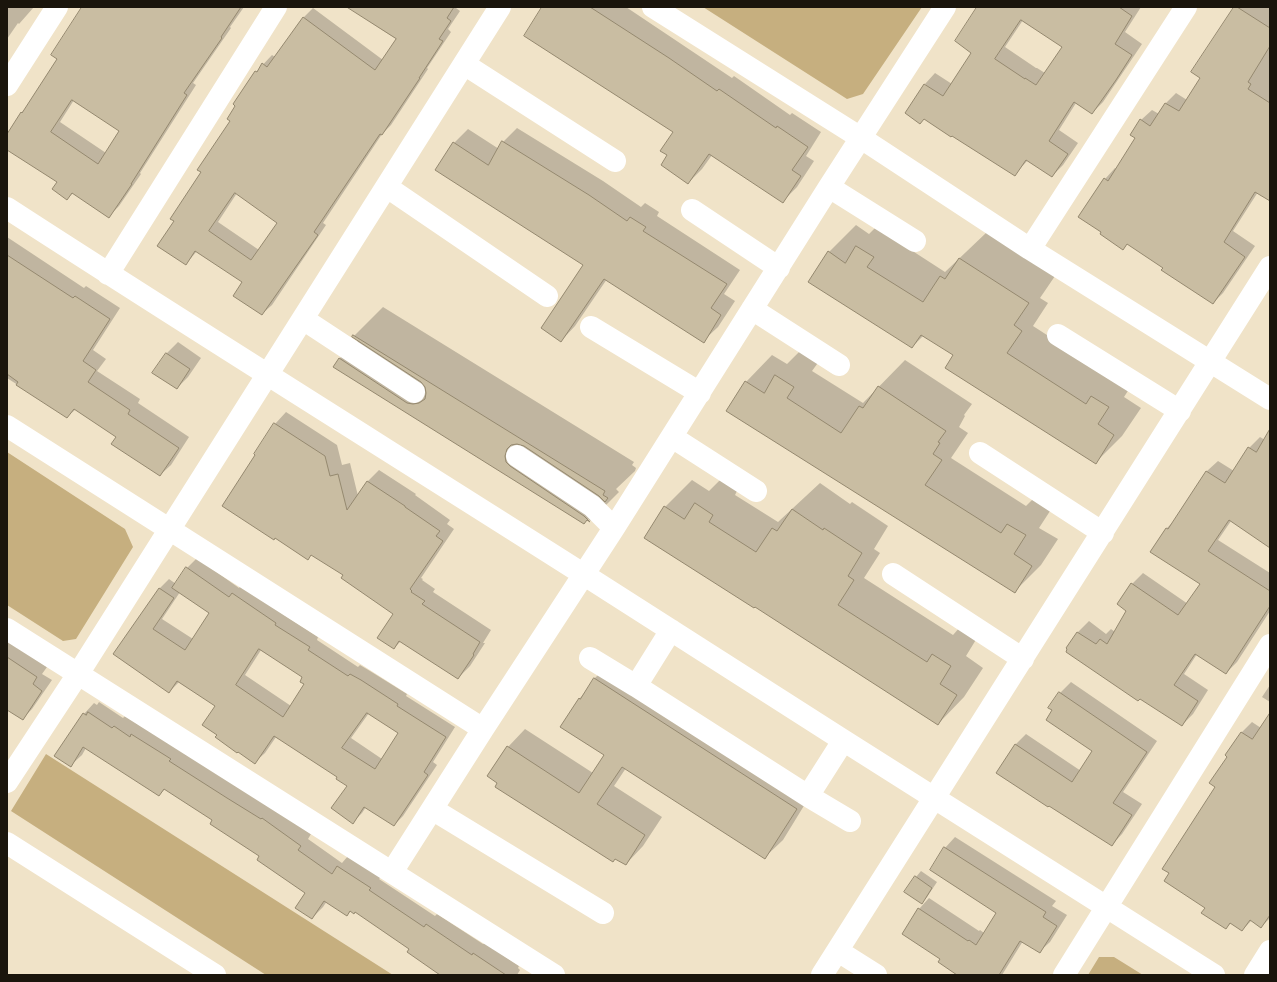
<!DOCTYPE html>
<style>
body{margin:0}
#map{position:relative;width:1277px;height:982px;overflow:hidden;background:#f0e3c8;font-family:"Noto Sans",sans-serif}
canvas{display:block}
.frame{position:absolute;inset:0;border:8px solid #1a150c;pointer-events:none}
</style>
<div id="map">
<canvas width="1277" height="982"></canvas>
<div class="frame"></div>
</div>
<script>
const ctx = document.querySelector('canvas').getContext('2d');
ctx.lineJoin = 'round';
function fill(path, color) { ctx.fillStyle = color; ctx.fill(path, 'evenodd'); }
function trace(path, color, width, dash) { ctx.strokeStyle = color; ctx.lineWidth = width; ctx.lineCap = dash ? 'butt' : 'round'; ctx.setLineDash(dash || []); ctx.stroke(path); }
fill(new Path2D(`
 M703,7h219l-59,87 -16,5z
 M7,452l118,77 8,18 -57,92 -13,2 -56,-36z
 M46,754l347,221h-127l-255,-164z
 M1099,957h15l29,18h-55z`), '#c6af7f');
fill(new Path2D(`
 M7,7h27l-15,17 -1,-1 -11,16z
 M91,7h153l-14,20 1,1 -38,55 3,2 -56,88 1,1 -22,32 -10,10 -35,-24 -7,7 -9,-18 -51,-32v-13l14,-23 6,-6zM74,100l47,31 -15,22 -46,-31z
 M349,7h107v1l4,3 -12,18 3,3 -24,36 1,1 -37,56 -9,9 -59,89 3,2 -54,80 -10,9 -19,-32 -46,-31 -11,13 -11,-43 57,-100 24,-49 16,-17 3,2 28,-39 10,-10 70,52 15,-21zM237,193l41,30 -19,27 -41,-28z
 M544,7h82l106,71 2,-2 56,39 2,-2 29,19 -15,24 8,5 -17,26 -14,14 -71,-46 -10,14 -14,14 -19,-28 5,-23z
 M978,7h163l-16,25 17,12 -39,58 -11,11 -16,-10 -17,27 19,13 -15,22 -11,11 -24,-16 -13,14 -90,-90 10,-11 17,11 21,-31zM1023,20l40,27 -18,26 -8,-5h-1l-31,-21z
 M1235,7h35v184l-12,1 -25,39 22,15 -32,47 -10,10 -49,-36 -59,-88 10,-11 2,1 20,-31 4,-18 11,-10 7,4 7,-11 10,-10 11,7 14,-22z
 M517,128l86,53 38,26 4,-4 14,9 -2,4 83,54 -16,24 11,7 -17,26 -15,14 -96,-62 -32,47 -14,15 24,-76 -131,-122 14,-14 31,20 4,-7z
 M884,219l10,20 51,33 42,-40 68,44 -15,22 8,5 -15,23 79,51 23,3 -11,17 17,11 -19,28 -27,27 -141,-108 -30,-20 -12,12 -83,-95 27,-27 13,9z
 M7,237l77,51 2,-2 34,22 -27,42 13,9 -9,12 43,28 -2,4 51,34 -18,28 -11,10 -42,-39 -42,-27 -9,8 -60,-39z
 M383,307l251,155 -2,3 4,3 -1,3 -19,18 3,3 -29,29 -2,-2 -4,4 -249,-156 5,-9 19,-18 -5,-4z
 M178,342l23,16 -13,19 -11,11 -23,-15 13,-20z
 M802,349l18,11 -8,11 51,32 42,-43 67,44 -8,11 1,1 -6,11 9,6 -17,25 75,48 8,-8 18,10 -13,20 19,11 -17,26 -26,26 -269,-209 26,-27 15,9z
 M286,412l51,33 5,20 8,-2 8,33 10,-15 11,-11 37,24 -1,1 35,25 -3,4 7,5 -33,49 2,1 -1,1 13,9 -2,3 58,38 -8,13h2l-15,23 -12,12 -57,-37 -7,7v-34l-50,-39 -32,-21 -4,4 -33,-134z
 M1270,433v114l-39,-26 -13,19 52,33v38l-33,51 -11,11 -29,-19 -13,20 24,16 -15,24 -11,11 -115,-77 11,-16 11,-11 17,13 5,-5 4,3 13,-22 4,-26 11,-11 45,31 13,-21 -34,-55 8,-8 32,-49 11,-10 16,10 15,-23 11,-11 5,3z
 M723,477l16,10 -4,8 43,27 42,-39 30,21 2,-2 36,24 -14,23 6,4 -16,25 89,57 7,-8 17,11 -11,18 17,12 -19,29 -26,27 -273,-217 27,-27 17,11z
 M197,558l42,30 3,-4 42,31 34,22 -1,3 41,27 2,-2 10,6 37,23 -1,2 49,31 -22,35 4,3 -34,51 -9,9 -28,-18 -4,6 -9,9 -5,-36 -9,-10 -63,-39 -11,16 -10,9 -37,-27 -2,-29 -37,-24 -10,10 -55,-38 45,-65 10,-10 7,5 11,-16zM180,592l30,21 -17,26 -31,-20zM261,650l43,27 1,7 -14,22 -46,-31zM369,713l30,20 -17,26 -31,-21z
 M7,640l40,27 -5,7 10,6 -20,29 -10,10 -15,-10z
 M612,661l201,130 -30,49 -18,17 -139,-89 -12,18 48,31 -19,29 -17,18 -118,-117 17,-18 68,44 13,-18 -44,-29 18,-28 6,-6 8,-13z
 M1071,682l86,59 -34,51 19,12 -20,30 -10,11 -97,-100 11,-11 55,37 13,-20 -40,-41 6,-17z
 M1270,685v17l-8,-5z
 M99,702l24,16 2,-2 148,92 38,26 -3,5 34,24 6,-7 33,21 -2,2 56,37 2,-2 46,30 2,-1 34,23 -1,2 2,2 -3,5h-70l-92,-64h-4l-4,4 -20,-14 -4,6 -11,11 -5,-26 -46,-37 -47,-35 -49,-31 -6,6 -73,-47 -4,7 -11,10 13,-51 10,-11 3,2z
 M1270,714v204l-9,9 -9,-7 -10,10 -11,-7 -5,5 -20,-21 10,-120 13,-31 -3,-1 16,-23 10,-10 9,6z
 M955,837l101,64 -4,5 15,9 -17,27 -11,10 -16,-11 -21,34h-43l-18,-16 -22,-50 10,-11 50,33 1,-1 4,3 14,-20 -53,-65z
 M921,871l16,11 -10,15 -5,5 -6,-25z`), '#0003');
const building = new Path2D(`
 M82,7h159l-20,30 1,1 -38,55 3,2 -56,89h1l-23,34 -37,-25 -5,7 -15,-11 5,-7 -50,-32v-16l14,-22 1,1 35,-54 -6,-4zM72,100l47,31 -21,33 -47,-32z
 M347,7h107l-7,11 4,3 -12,18 4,2 -24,37h1l-38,57 -2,-1 -66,98 4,3 -56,80 -29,-19 9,-14 -47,-31 -9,14 -29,-19 17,-25 -4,-2 31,-47 -4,-2 33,-49 -3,-2 8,-13 -2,-2 22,-33 2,1 5,-9 5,4 36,-50 72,53 21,-31zM235,193l42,30 -26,37 -42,-29z
 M542,7h48l79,51 48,33 2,-2 57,39 1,-2 31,21 -16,23 9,6 -18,27 -74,-49 -21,30 -27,-19 6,-10 -7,-4 13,-19 -149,-96z
 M977,7h142l13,9 -17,28 17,11 -16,25 -24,34 -18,-12 -25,39 19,13 -16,23 -26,-17 -11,16 -63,-40 -1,1 -27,-18 -4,5 -15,-11 19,-29 19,12 28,-43 -16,-12zM1021,20l41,27 -26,38 -11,-7v1l-30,-20z
 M1234,7h3l33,21v18l-22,36 3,2 -3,5 22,14v98l-15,-9 -31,50 21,15 -32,47 -52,-34 2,-2 -36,-24 -4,6 -23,-16 1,-2 -23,-15 26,-39 4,3 27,-43 -5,-3 10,-16 10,7 15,-23 14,8 21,-33 -9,-6z
 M502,141l87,54 38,26 3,-4 16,10 -3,4 84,53 -16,24 10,7 -17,28 -100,-64 -43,63 -20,-14 42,-63 -148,-95 18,-28 35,23z
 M856,246l18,11 -7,10 56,35 17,-26 5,3 14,-21 70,45 -15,22 8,6 -15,22 79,51 5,-8 18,11 -11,17 16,11 -18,29 -151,-96 8,-13 -32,-20 -9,13 -104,-66 20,-31 17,12z
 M7,255l66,43 2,-2 35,23 -27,42 13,9 -8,12 42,28 -2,4 51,34 -19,28 -49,-32 5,-7 -42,-28 -7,9 -51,-33 2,-3 -11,-8z
 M353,335l252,156 -2,4 5,3 -3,4 -6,-6 -75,-50 -7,-2 -6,1 -4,4 -2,7 1,6 4,4 74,50 6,6 -3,-2 -3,4 -251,-157 6,-9 68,45 6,1 6,-1 6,-4 1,-6 -1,-6 -4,-5 -69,-45z
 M166,353l24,16 -13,20 -25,-16z
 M775,375l19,12 -7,11 54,35 18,-27 4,2 15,-22 68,45 -8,11 2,1 -7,11 9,6 -17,25 76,48 6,-9 19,11 -12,19 18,12 -17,27 -289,-182 19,-30 19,12z
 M274,423l51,33 5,20 8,-2 9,36 20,-29 38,25v1l35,24 -4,5 7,5 -33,48 2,2 -1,1 14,9 -3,3 58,38 -7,12 1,1 -16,24 -59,-38 -5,8 -17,-11 16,-24 -52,-36 2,-3 -32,-20 -3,5 -33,-22 -1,2 -52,-34 33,-51 -1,-1z
 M1270,429v119l-41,-28 -21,31 62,40v15l-44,68 -31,-20 -21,31 24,16 -16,25 -42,-27 -2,2 -72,-49 1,-3 -1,-1 11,-16 19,12 4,-5 7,5 19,-33 -9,-7 14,-21 47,32 22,-31 -50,-32 16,-24 2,1 38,-58 19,12 23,-36 8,5z
 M695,503l18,12 -4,7 47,30 16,-24 5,3 15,-22 31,21 1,-2 38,25 -14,23 6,4 -16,25 89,57 5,-8 19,12 -11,18 17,11 -19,30 -183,-118 -1,1 -110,-70 20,-32 20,13z
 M186,567l43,30 3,-4 44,30 -1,2 35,22 -2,3 40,26 2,-2 11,6 37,24 -1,2 49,31 -22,35 4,3 -34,51 -30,-19 -11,17 -22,-16 16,-22 -11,-7 1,-2 -63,-41 -19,28 -17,-12 -1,1 -22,-16 2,-2 -15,-10 13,-19 -38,-25 -8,12 -56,-39 46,-66 15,10 -21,31 32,21 24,-37 -37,-25zM259,649l43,28 -2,5 4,2 -21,33 -47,-32zM367,713l31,20 -23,36 -33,-21z
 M7,657l30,20 -4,7 9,7 -19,29 -16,-10z
 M594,678l203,131 -32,50 -143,-92 -25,37 48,31 -19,30 -11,-6 -2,3 -118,-75 2,-4 -10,-7 20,-30 72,47 25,-38 -44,-28 19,-29 1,1z
 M1059,692l88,60 -34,51 19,12 -20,31 -63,-40 -1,1 -52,-34 19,-29 57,38 20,-31 -46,-31 6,-10 -4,-2z
 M88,712l24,16 2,-2 16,11 1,-3 40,25 -2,2 58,37 34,21 1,-1 39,28 -3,4 34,24 5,-8 34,22 -2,2 55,37 2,-3 46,31 1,-2 33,22h-66l-33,-23 2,-3 -54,-37 -1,2 -4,-3 -3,5 -23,-15 -12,18 -17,-11 10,-15 -48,-33 2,-4 -49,-32 2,-4 -48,-31 -5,7 -76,-49 -12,20 -17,-11 29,-43 3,2z
 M1270,713v202l-9,13 -11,-8 -8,11 -12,-8 -4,6 -25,-16 4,-5 -41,-27 5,-8 -7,-4 53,-82 -6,-4 18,-26 -2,-2 16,-23 11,7z
 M944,847l102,65 -3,5 14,9 -17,27 -20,-12 -21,34h-42l-19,-13 2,-3 -38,-25 16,-26 50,33 1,-1 7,5 20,-32 -66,-43z
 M915,876l17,12 -10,16 -18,-12z`);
fill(building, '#c9bda2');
trace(building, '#94886f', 1);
trace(new Path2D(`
 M653,7l208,131 169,111 240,150
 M464,64l151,97
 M7,85l50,-78
 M387,187l160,109
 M829,187l86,54
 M7,208c191,124 384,244 576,366 210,134 420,269 631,401
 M692,210l87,58
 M1030,249l156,-242
 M108,274l168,-267
 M752,309l87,56
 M303,319l111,73
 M591,327l109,66
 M1058,335l122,76
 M7,426l476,303
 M672,437l84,54
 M980,453l123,80
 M517,456l75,50 22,22
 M893,574l130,85
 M7,629l547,346
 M671,630l-35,56 172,110 35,-55
 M590,658l46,28
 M7,782l71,-108 422,-667
 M808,796l42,25
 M432,809l171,104
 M7,843l208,132
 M392,872l91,-143 131,-201 215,-341 116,-180
 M838,951l38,24
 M822,975l448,-708
 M1064,975l206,-330
 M1255,975l15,-24`), '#fff', 22);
</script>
